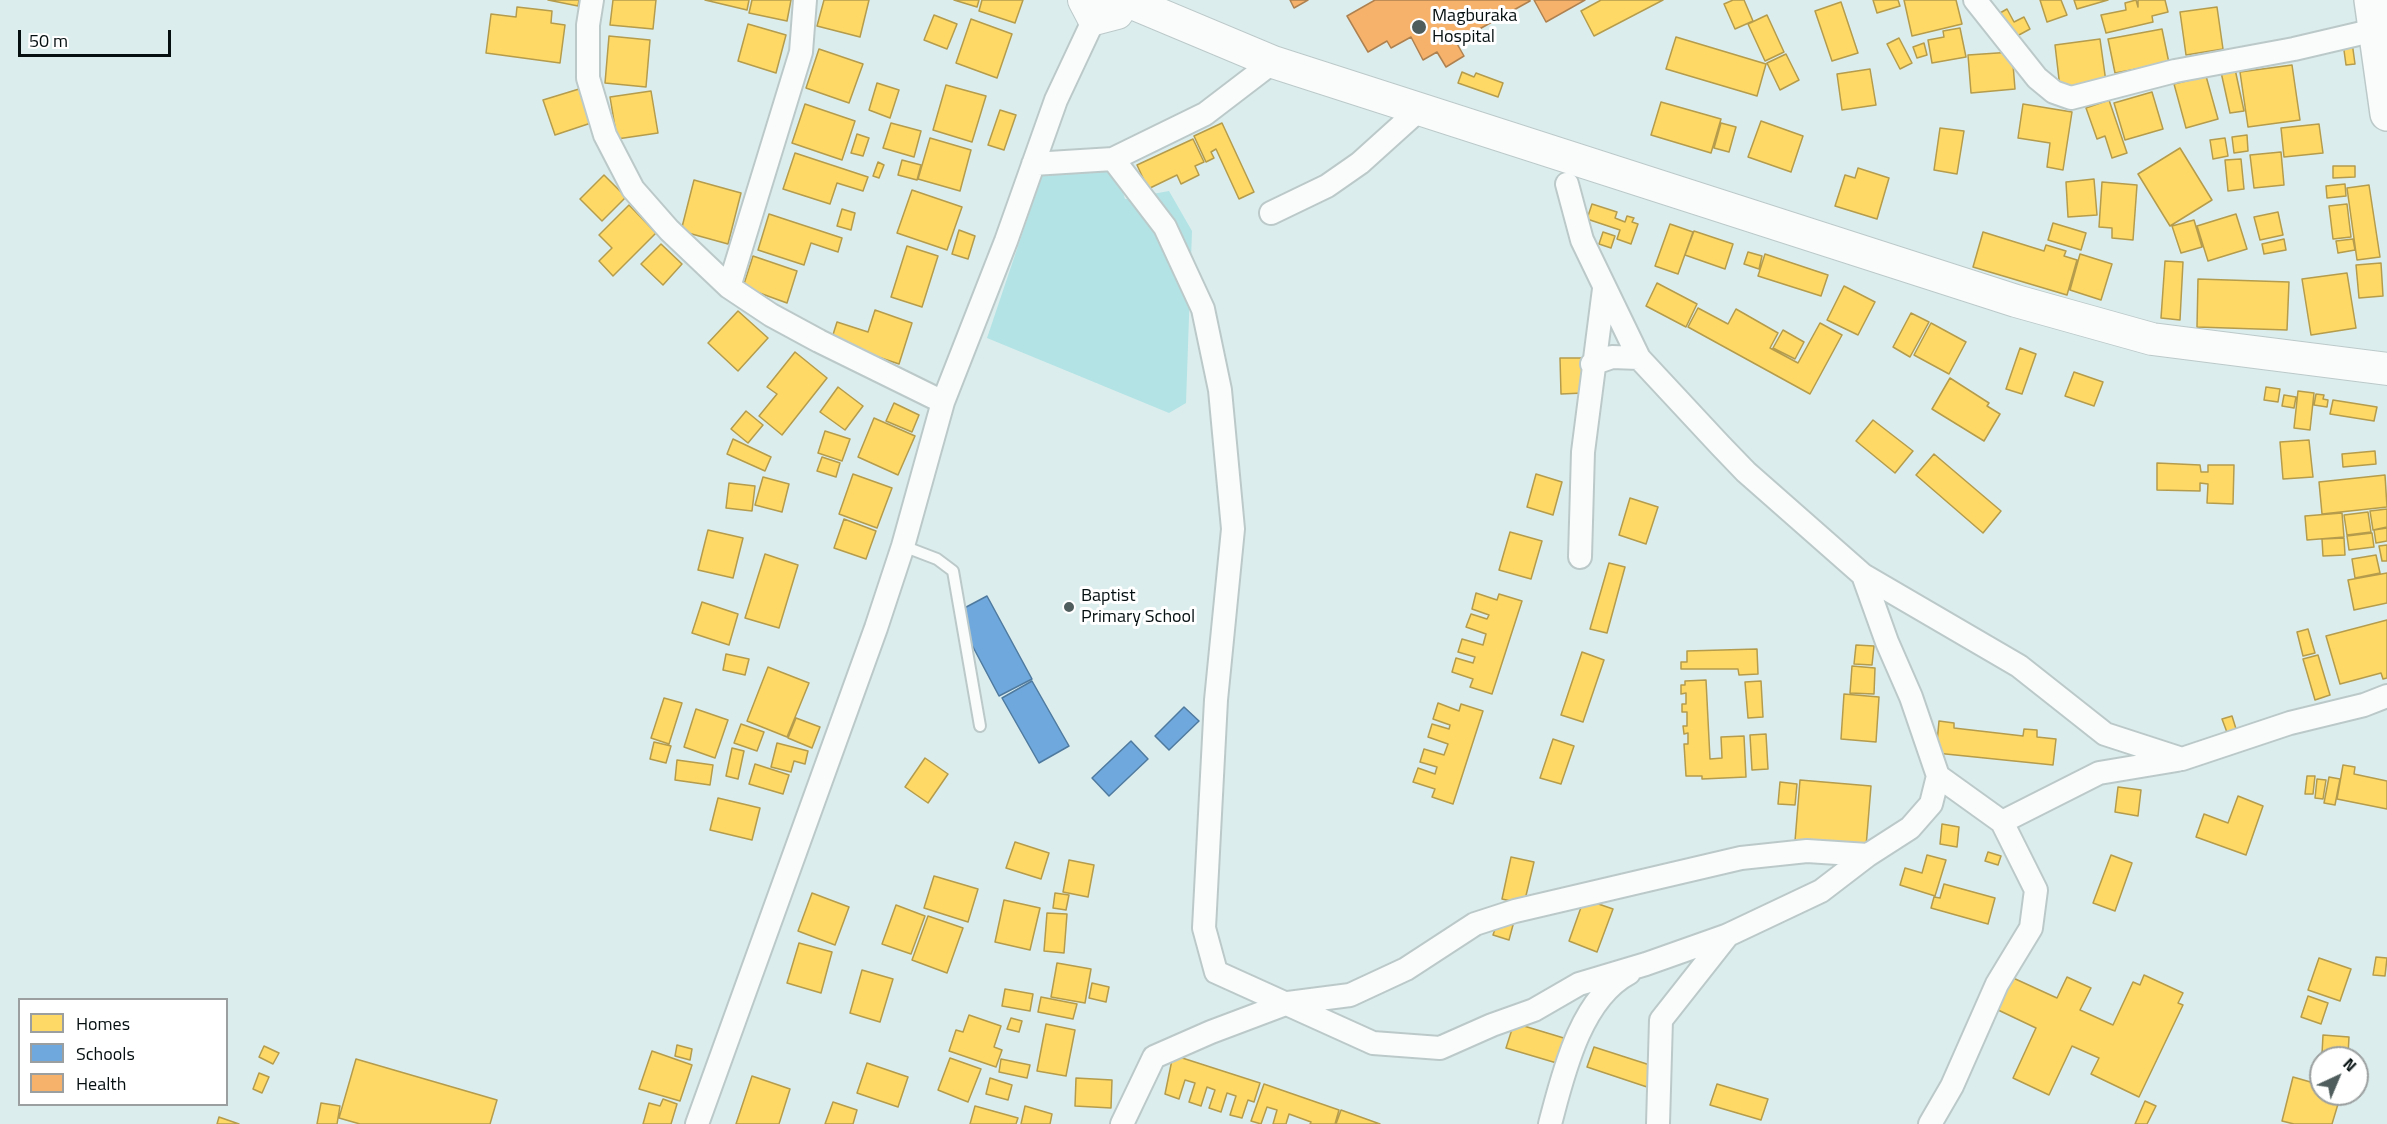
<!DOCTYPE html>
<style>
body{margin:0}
#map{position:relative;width:2387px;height:1124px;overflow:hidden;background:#dceded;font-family:"Titillium Web",sans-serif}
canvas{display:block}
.legend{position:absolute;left:18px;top:998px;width:210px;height:108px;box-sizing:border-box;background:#fff;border:2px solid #9b9f9f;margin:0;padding:8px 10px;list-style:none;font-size:18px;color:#050f10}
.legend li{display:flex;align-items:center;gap:12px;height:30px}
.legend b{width:30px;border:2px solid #9b9f9f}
.north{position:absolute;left:2309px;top:1046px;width:60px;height:60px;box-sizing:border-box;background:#fff;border:2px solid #9b9f9f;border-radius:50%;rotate:44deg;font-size:16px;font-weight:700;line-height:24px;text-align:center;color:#050f10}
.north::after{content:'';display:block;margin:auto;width:21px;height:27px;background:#505d5d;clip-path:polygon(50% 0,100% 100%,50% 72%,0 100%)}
.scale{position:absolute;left:18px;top:30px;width:153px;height:27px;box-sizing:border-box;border:3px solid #050f10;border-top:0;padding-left:8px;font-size:18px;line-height:21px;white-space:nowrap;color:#050f10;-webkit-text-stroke:4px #fff;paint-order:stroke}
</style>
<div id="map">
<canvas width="2387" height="1124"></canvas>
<ul class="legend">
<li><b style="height:16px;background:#ffd966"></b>Homes</li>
<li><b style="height:16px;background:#6fa8dc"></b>Schools</li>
<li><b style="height:16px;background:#f6b26b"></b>Health</li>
</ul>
<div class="north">N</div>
<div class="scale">50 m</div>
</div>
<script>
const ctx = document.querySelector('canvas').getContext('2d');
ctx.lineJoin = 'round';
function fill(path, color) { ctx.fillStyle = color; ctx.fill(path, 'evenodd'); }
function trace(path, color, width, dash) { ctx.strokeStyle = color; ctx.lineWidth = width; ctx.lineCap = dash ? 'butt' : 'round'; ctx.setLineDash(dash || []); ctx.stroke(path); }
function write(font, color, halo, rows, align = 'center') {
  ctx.font = font + ' "Titillium Web",sans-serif'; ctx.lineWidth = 6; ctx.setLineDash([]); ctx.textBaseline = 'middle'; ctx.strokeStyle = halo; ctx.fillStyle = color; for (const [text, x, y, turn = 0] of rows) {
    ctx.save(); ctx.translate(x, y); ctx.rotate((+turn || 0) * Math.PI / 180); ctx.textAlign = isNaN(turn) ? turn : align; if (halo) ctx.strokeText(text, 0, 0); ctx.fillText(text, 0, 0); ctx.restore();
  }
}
fill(new Path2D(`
 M1117,171l8,28 44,-8 23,40 -6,172 -17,10 -182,-75 56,-166z`), '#b3e3e5');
const homes = new Path2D(`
 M548,0h31l-1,6z
 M613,0h43l-3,29 -43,-4z
 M705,0h44l-2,10z
 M752,0h39l-4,21 -38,-8z
 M824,0h45l-9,37 -43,-11z
 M954,0h25l-2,7z
 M982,0h41l-8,23 -36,-12z
 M1601,0h62l-69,36 -13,-25z
 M1733,0h11l9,21 -18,8 -11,-25z
 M1873,0h25l2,6 -23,7z
 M1904,0h52l6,24 -50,12z
 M2040,0h21l6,15 -20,7z
 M2074,0h34l-31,9z
 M2136,0l2,7v-7h27l3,12 -16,4 1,6 -47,11 -5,-18 25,-5 -1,-7z
 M1841,2l17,51 -26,8 -17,-50z
 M517,7l35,4 -1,12 14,2 -5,38 -74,-10 5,-39 25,3z
 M2217,7l6,42 -37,6 -6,-43z
 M2007,9l7,13 10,-5 6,12 -24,13 -13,-25z
 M934,15l23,9 -10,25 -23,-9z
 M1767,15l17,37 -19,9 -17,-37z
 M971,19l41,15 -15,44 -41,-15z
 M748,24l38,11 -10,38 -38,-12z
 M1960,28l6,29 -34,6 -4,-23 16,-3 -1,-6z
 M2162,29l7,34 -54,10 -7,-34z
 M609,36l41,4 -4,47 -41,-4z
 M1676,37l90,27 -9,32 -91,-27z
 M1899,38l13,25 -12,6 -13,-25z
 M2100,39l6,43 -46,6 -5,-43z
 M2352,42l3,22 -9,1 -3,-22z
 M1924,43l3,12 -10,3 -4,-11z
 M819,49l44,15 -14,39 -43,-15z
 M2012,52l3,37 -44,4 -3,-38z
 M1786,54l13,26 -19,10 -13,-27z
 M2292,65l8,55 -52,7 -8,-55z
 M1870,69l6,36 -34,5 -5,-36z
 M2235,69l9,42 -14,2 -9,-41z
 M1462,72l12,5 2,-4 27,10 -5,14 -40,-14z
 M2206,76l12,43 -32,9 -12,-44z
 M877,83l22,7 -9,28 -21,-8z
 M946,85l40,11 -14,46 -39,-12z
 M579,89l12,34 -36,12 -12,-35z
 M651,91l7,42 -41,6 -7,-42z
 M2152,92l11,37 -38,11 -11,-37z
 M2109,100l18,53 -15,5 -7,-22 -8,3 -11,-31z
 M1661,102l60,17 -10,34 -60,-18z
 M805,104l50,17 -13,39 -50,-17z
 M2023,104l49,8 -9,58 -16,-3 3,-24 -32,-5z
 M1000,110l16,5 -12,35 -16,-5z
 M1761,121l42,15 -12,36 -43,-15z
 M891,123l30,8 -7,26 -31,-9z
 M1222,123l32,69 -15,7 -23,-50 -5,3 3,6 -8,4 -12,-26z
 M1721,123l15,4 -7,25 -15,-4z
 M2319,124l4,29 -39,4 -3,-29z
 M1940,128l24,3 -7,43 -23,-4z
 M857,134l12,4 -6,18 -12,-3z
 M2247,135l1,16 -14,2 -2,-16z
 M930,138l41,12 -11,41 -42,-12z
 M2225,138l3,18 -15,3 -3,-19z
 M1193,139l11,23 -9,4 4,9 -18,9 -4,-9 -29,14 -11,-24z
 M2180,148l32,52 -42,26 -32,-52z
 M2281,152l3,33 -30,3 -4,-33z
 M795,153l73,24 -5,14 -26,-8 -7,21 -47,-15z
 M2241,159l3,30 -16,2 -3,-31z
 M902,160l19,5 -4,15 -19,-5z
 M878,162l6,3 -5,13 -6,-2z
 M2333,166h22v11l-22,1z
 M1858,168l31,10 -12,41 -42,-13 10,-31 10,3z
 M604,175l22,22 -24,24 -22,-22z
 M2094,179l3,36 -29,2 -2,-35z
 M694,180l47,13 -13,51 -47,-13z
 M2102,182l35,3 -4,55 -21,-2v-10l-13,-1z
 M2345,184l1,12 -19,2 -1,-12z
 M2369,185l11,72 -23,3 -10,-72z
 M912,190l50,17 -15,43 -50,-17z
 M1592,204l25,8 -2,6 10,4 2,-6 7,2 -2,4 6,2 -7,20 -14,-5 3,-9 -33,-11z
 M2347,204l4,33 -18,2 -4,-33z
 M629,205l27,28 -43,43 -14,-15 13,-13 -13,-13z
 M842,209l13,4 -4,17 -14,-4z
 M2278,212l5,23 -23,5 -6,-23z
 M769,214l73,24 -4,14 -27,-9 -7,22 -46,-15z
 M2236,214l11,35 -39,12 -11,-35z
 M2194,220l8,27 -21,6 -9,-27z
 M2053,223l33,10 -5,17 -33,-10z
 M1670,224l23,8 -15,42 -23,-8z
 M959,230l16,6 -7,23 -16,-5z
 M1694,231l39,13 -8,25 -40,-14z
 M1603,232l12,4 -4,12 -12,-4z
 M1983,232l61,19 2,-6 20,6 -2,5 13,4 -10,35 -94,-28z
 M2284,239l2,11 -22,4 -2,-10z
 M2353,239l2,11 -17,3 -2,-12z
 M661,244l21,20 -19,21 -22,-21z
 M907,246l31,10 -16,51 -31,-10z
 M1748,252l14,4 -3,13 -15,-5z
 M1765,254l63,21 -7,21 -63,-20z
 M2080,254l32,10 -11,36 -31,-10z
 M753,256l44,15 -10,32 -44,-16z
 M2165,261l18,1 -3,58 -19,-2z
 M2381,263l2,33 -24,2 -3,-33z
 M2347,273l9,55 -45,7 -9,-56z
 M2198,279l91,3 -2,48 -90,-3z
 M1657,283l40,21 -11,23 -40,-21z
 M1844,286l31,16 -17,33 -31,-15z
 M1698,308l30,16 8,-15 42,24 -8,15 28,15 22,-40 22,12 -32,59 -122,-67z
 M875,310l37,13 -13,41 -68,-23 6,-19 31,10z
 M738,311l30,27 -30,33 -30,-28z
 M1911,313l18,9 -19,35 -17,-10z
 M1931,323l35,19 -17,32 -35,-19z
 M1783,330l21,12 -9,17 -22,-11z
 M2020,348l16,6 -14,40 -16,-5z
 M795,352l32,26 -45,57 -23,-19 18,-22 -10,-7z
 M1560,358h22l1,35 -22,1z
 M2074,372l29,10 -9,24 -29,-10z
 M1950,378l39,25 -2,3 13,8 -16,27 -52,-32z
 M838,387l25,19 -18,24 -25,-18z
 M2266,387l14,2 -2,13 -14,-2z
 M2298,391l16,2 -4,37 -16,-2z
 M2316,394l8,1 -1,4 5,1 -1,7 -13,-2z
 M2284,395l12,2 -2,11 -12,-2z
 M2333,400l44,7 -3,14 -44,-7z
 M894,403l25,12 -7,17 -26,-11z
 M746,411l17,14 -15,18 -17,-14z
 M874,418l41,18 -17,39 -40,-18z
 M1873,420l40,31 -18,22 -39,-32z
 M825,431l25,8 -8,22 -24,-8z
 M733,439l38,18 -6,14 -38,-17z
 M2309,440l4,37 -30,2 -3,-37z
 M2375,451l1,13 -33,3 -1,-13z
 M1934,454l67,57 -18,22 -67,-58z
 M822,457l18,6 -4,14 -19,-6z
 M2157,463l43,2 1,7h7v-7h26l-1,39 -26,-1 1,-19 -8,-1v8l-43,-1z
 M853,474l39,14 -15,40 -38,-14z
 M1536,474l26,8 -9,33 -26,-8z
 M2385,475l2,32 -65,7 -3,-32z
 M763,477l26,7 -7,28 -27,-7z
 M729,483l26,3 -3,25 -26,-3z
 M1630,498l28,9 -12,37 -27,-9z
 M2387,509v18l-14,3 -3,-19z
 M2368,512l3,20 -24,3 -3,-20z
 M2342,513l2,24 -37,3 -2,-24z
 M844,519l32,12 -10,28 -32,-11z
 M2387,528v13l-11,2 -2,-13z
 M708,530l35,8 -10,40 -35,-8z
 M1510,532l32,9 -11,38 -32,-9z
 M2372,533l2,14 -25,3 -2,-14z
 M2344,538l1,17 -22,1 -1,-17z
 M2387,545v16h-5l-3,-15z
 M765,554l33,11 -19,63 -34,-10z
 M2376,555l4,18 -25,5 -3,-19z
 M1609,563l16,4 -18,66 -17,-4z
 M2387,573v30l-33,7 -6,-30z
 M1476,593l21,7 2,-6 23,7 -30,93 -22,-7 3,-8 -21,-7 4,-14 17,5 2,-6 -17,-5 4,-13 21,6 3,-11 -20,-7 5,-13 16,5 2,-4 -17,-6z
 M702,602l36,12 -9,31 -37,-12z
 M2387,620v58l-4,1 -2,-6 -41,11 -14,-48z
 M2308,629l7,24 -12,3 -6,-24z
 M1856,645l18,1 -2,19 -18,-1z
 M1757,649l1,25 -19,1 -1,-6h-57v-7h6v-11z
 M1582,652l22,8 -21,62 -22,-7z
 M726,654l23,5 -4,16 -22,-5z
 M2318,655l12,40 -15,5 -12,-41z
 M1852,666l23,2 -1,26 -24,-1z
 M768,667l41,16 -22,54 -40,-16z
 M1706,680l4,79 12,-1 -1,-21 23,-1 2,41 -44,2v-3h-16l-2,-32h4v-11l-4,1 -1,-8h4v-14h-5v-8h4v-11l-5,1v-9h4v-4z
 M1761,681l2,36 -15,1 -3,-36z
 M1844,694l35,3 -3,45 -35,-3z
 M664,698l18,5 -13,41 -18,-6z
 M1438,703l21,8 2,-7 22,7 -30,93 -21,-7 3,-8 -22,-7 5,-14 17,6 2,-7 -17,-5 4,-13 20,6 4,-11 -20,-7 4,-13 17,5 1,-4 -17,-6z
 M696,709l32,11 -13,38 -31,-11z
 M2232,716l5,16 -9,3 -6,-16z
 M796,718l24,9 -8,21 -24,-10z
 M1939,721l15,2v5l69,8 1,-7 13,1v7l19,2 -3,26 -117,-12z
 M741,724l23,8 -7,19 -23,-8z
 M1766,734l2,35 -16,1 -2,-35z
 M1553,739l21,7 -13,38 -21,-6z
 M654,742l17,4 -5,17 -16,-4z
 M777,743l31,8 -3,13 -11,-3 -3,11 -20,-5z
 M732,748l12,3 -6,28 -12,-3z
 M925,758l23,16 -20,29 -23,-16z
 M677,760l36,5 -3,20 -35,-5z
 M755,764l34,11 -6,19 -34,-10z
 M2343,765l12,2 -1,7 33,7v28l-50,-10z
 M2307,776h8l-2,18h-8z
 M2329,777l11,2 -5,26 -11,-2z
 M2317,779l9,1 -3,19 -8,-1z
 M1800,780l71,6 -5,61 -71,-6z
 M1780,782l17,2 -2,21 -17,-1z
 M2118,787l23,3 -3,26 -23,-4z
 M2238,796l25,10 -17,49 -50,-18 8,-23 24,9z
 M718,798l42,10 -8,32 -42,-10z
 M1942,824l17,3 -2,20 -17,-3z
 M1015,842l34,11 -8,26 -35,-11z
 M1988,852l13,4 -3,9 -13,-4z
 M1927,855l19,5 -11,36 -35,-11 5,-17 17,5z
 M2111,855l21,8 -17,48 -22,-8z
 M1511,857l23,5 -10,42 -22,-5z
 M1069,860l25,5 -6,32 -25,-5z
 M934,876l44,13 -10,33 -44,-14z
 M1944,884l51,14 -7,26 -57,-16 3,-11 6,1z
 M812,893l37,14 -14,38 -37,-14z
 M1055,893l14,2 -3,15 -13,-2z
 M1584,899l29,10 -16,43 -28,-11z
 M1004,900l36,8 -10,42 -35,-8z
 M896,905l29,11 -14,38 -29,-10z
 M1047,913l20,1 -3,39 -20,-2z
 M928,916l35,12 -16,45 -35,-13z
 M1498,920l15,5 -4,15 -16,-5z
 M799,943l33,9 -11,41 -34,-10z
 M2376,957l11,1 -2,18 -12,-1z
 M2319,958l32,11 -11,32 -32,-11z
 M1057,963l34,6 -6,34 -34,-6z
 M862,970l31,9 -13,43 -30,-9z
 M2144,975l39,18 -5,10 5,2 -44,92 -48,-23 8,-16 -27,-12 -23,49 -36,-17 23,-50 -40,-19 15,-32 46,21 10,-21 24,11 -11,22 33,15 20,-43 7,3z
 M1092,983l17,4 -3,15 -17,-4z
 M1005,989l28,5 -3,17 -28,-5z
 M2308,996l20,7 -7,21 -20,-7z
 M1041,997l36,7 -4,15 -35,-7z
 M969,1015l32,11 -7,21 8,3 -6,17 -47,-16 7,-21 7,2z
 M1011,1018l11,3 -3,11 -12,-3z
 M1514,1023l53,16 -7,25 -54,-16z
 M1046,1024l29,6 -9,46 -29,-5z
 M2323,1035l26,2 -1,18 -26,-1z
 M677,1045l15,4 -2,11 -15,-4z
 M264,1046l15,7 -6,11 -14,-7z
 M1594,1047l59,19 -6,21 -60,-20z
 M652,1051l40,14 -12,36 -41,-12z
 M1173,1055l87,28 -6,19 -6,-2 -6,18 -12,-3 6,-19 -9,-3 -6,19 -12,-4 6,-18 -8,-3 -6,19 -12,-4 6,-19 -10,-3 -6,19 -14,-5z
 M950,1058l31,11 -13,33 -30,-12z
 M356,1059l141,41 -7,24h-130l-21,-6z
 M1001,1059l29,6 -3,13 -28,-6z
 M867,1063l41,14 -10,30 -41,-14z
 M259,1073l10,4 -7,16 -9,-4z
 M752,1076l38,13 -11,35h-43z
 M2293,1077l28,8v9h20l-9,30h-38l-12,-3z
 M990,1078l22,7 -4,15 -22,-6z
 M1076,1078l36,2 -1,28 -36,-2z
 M1264,1084l75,26 -4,14h-25l1,-2 -22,-8 -3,10h-13l4,-14 -10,-3 -6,17 -10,-3z
 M1717,1084l51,15 -7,21 -51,-15z
 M663,1099l14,5 -6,20h-28l6,-21 11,3z
 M2145,1101l11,5 -9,18h-12z
 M833,1102l24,8 -4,14h-28z
 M321,1103l19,3 -3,18h-20z
 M975,1106l43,12 -2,6h-46z
 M1025,1106l27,8 -2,10h-29z
 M1341,1110l39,14h-44z
 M219,1117l20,7h-22z`);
fill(homes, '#ffd966');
trace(homes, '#b49c4c', 1.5);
const schools = new Path2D(`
 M987,596l45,83 -33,17 -44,-83z
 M1032,681l37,65 -30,17 -37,-65z
 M1184,707l15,14 -30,29 -14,-14z
 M1131,741l17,18 -39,37 -17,-18z`);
fill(schools, '#6fa8dc');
trace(schools, '#4f7a9f', 1.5);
const health = new Path2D(`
 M1290,0h18l-14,8z
 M1375,0h155v1l-74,41 8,14 -18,11 -9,-15 -14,8 -12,-23 -20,11 -4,-7 -19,11 -21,-36z
 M1534,0h51l-39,22z`);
fill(health, '#f6b26b');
trace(health, '#ae8150', 1.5);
const lane = new Path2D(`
 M903,546l34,13 16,12 27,155`);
const street = new Path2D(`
 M592,0l-4,25v53l17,57 28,54 36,41 60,57 42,28 48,26 124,61
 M1975,0l62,78 17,14 17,6 104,-27 119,-22 81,-19
 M1113,159l52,68 38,82 17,81 13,139 -17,171 -12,228 12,44 157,71 67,5 52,-23 42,-15 45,-26 67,-20 82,-29 93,-44 47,-36
 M1033,164l80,-5 92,-45 68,-52
 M1567,184l15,56 57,118 81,87 26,27 117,103 156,91 86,68 77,25 108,-36 74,-18 23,-9
 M1271,213l56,-27 33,-23 61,-55
 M729,287l72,-235 4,-52
 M1592,364l20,-7 27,1
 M1580,557l3,-105 21,-163
 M2002,822l97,-49 78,-13
 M697,1124l179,-496 27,-82 40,-144 63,-161 50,-141 38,-81
 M1122,1124l32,-67 57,-25 77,-29 62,-8 56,-26 69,-45 40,-13 226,-53 66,-7 61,4 42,-27 21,-24 7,-28 -27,-79 -24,-55 -24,-67
 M1550,1124c13,-49 30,-125 79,-151
 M1658,1124l3,-104 67,-85
 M1930,1124l22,-38 45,-102 34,-56 5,-38 -34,-68 -64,-46`);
const secondary = new Path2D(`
 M1084,0l10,19 23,-6 8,-13 148,62 743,239 136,38 235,30`);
const primary = new Path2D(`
 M2371,0l16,114`);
trace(lane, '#bcc9c9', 14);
trace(street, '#bcc9c9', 26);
trace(secondary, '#bcc9c9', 34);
trace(primary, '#bcc9c9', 36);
trace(lane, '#fafcfc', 10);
trace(street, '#fafcfc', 22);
trace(secondary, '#fafcfc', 32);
trace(primary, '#fafcfc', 33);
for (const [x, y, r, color] of [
 [1419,27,8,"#505d5d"],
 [1069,607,6,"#505d5d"]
]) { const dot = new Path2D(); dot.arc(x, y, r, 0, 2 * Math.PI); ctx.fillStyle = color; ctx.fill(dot); trace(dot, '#fff', 2); }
write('18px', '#050f10', '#fff', [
 ["Magburaka",1432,17],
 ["Hospital",1432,38],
 ["Baptist",1081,597],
 ["Primary School",1081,618]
], 'left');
</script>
